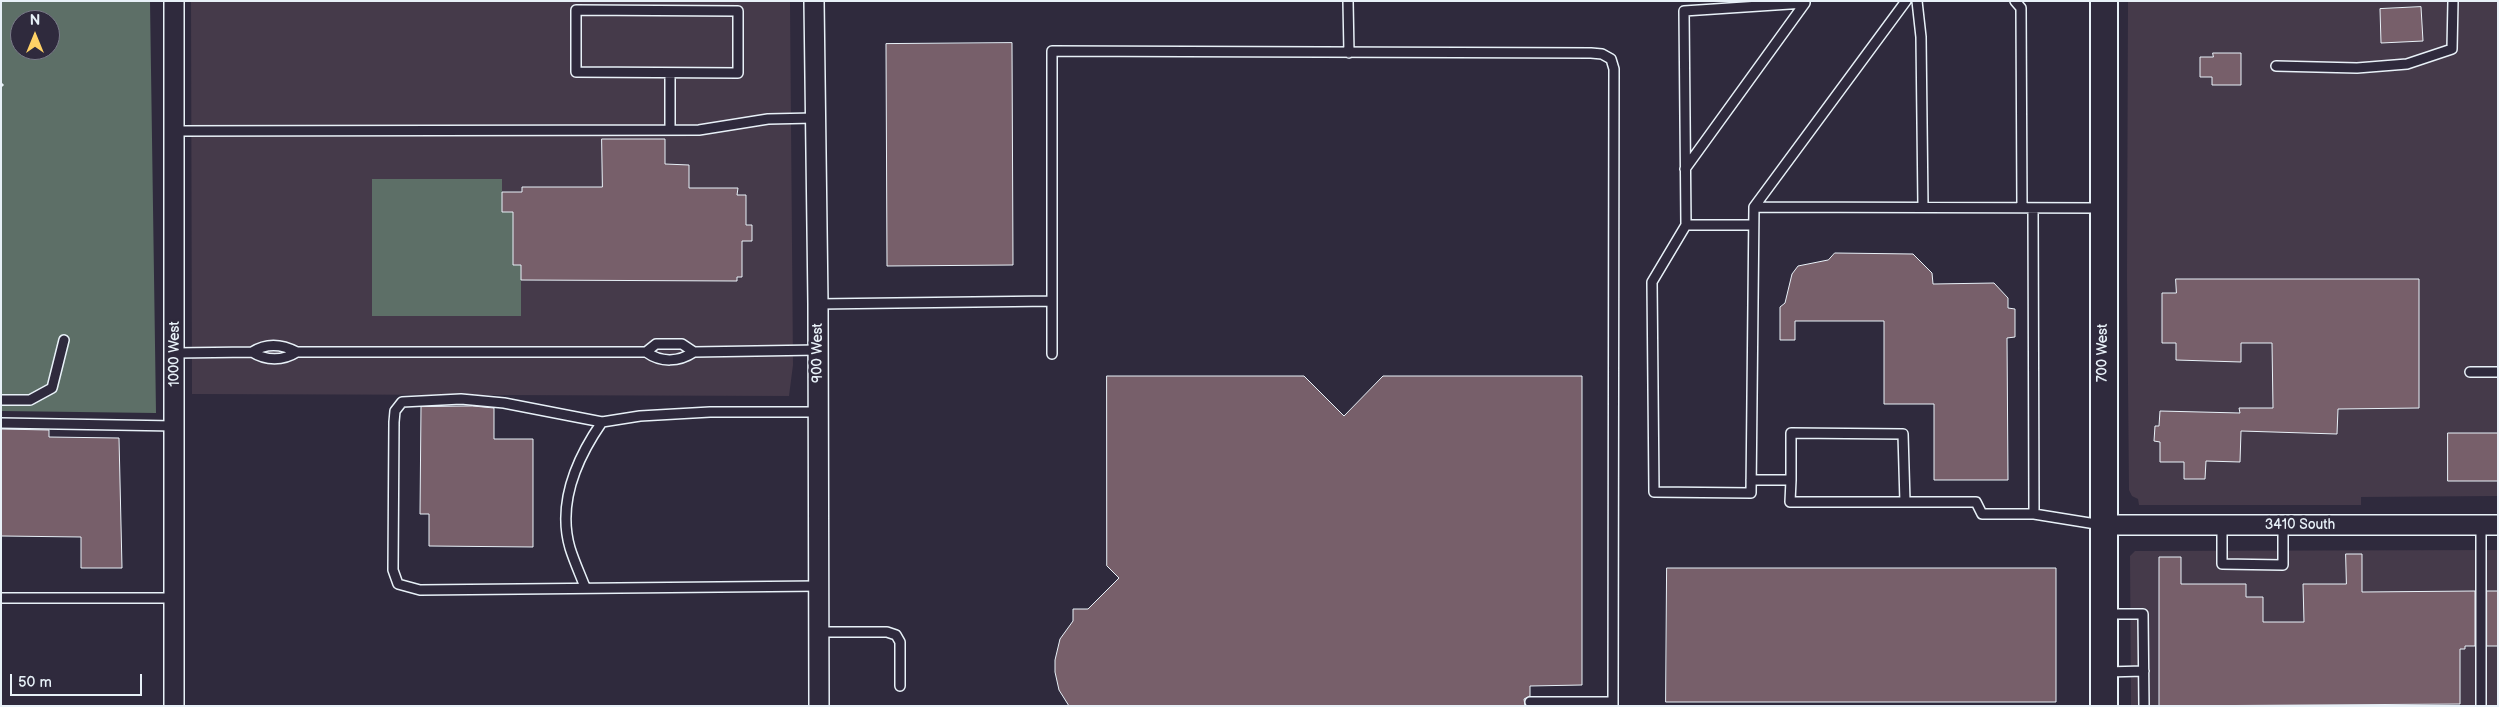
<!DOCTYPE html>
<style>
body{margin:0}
#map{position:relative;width:2499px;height:707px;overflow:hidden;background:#2f2a3d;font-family:"Balsamiq Sans",sans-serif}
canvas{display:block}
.frame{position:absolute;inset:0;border:2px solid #e8f1f8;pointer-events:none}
.north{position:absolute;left:10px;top:10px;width:50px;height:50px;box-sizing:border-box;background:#2f2a3d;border:1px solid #797a88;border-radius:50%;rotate:0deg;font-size:14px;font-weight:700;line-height:20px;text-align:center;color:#e8f1f8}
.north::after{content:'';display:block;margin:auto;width:18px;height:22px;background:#ffd166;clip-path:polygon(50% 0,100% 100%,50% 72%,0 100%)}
.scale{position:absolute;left:10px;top:674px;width:132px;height:22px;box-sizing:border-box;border:2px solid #e8f1f8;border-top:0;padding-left:6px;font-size:15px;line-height:18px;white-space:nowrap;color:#e8f1f8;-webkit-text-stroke:4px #2f2a3d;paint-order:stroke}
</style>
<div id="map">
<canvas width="2499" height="707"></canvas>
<div class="frame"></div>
<div class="north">N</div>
<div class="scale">50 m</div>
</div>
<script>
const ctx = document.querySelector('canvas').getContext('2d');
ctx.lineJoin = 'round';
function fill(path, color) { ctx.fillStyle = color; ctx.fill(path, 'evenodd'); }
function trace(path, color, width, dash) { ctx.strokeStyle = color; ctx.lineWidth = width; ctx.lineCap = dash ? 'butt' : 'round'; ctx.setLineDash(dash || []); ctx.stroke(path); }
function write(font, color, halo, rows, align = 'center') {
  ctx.font = font + ' "Balsamiq Sans",sans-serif'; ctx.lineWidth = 5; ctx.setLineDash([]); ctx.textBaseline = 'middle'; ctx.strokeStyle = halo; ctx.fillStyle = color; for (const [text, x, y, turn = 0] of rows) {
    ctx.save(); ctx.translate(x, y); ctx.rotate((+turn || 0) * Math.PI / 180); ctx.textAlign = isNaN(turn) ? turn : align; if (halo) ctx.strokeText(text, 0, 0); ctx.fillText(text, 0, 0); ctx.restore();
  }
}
fill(new Path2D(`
 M191,1h599l3,364 -4,31 -597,-2z
 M2128,1h370v495l-137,1v8h-222l-1,-6 -6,-3 -3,-6 -2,-212z
 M2498,550v156h-367l-1,-150 5,-5z`), '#453a4a');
fill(new Path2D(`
 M1,1h149l6,412 -155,-2zM20,20h30v30h-30z
 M372,179h130v32l11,1v53h8v51h-149z`), '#5d6f67');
const building = new Path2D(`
 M2421,7l2,34 -42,2 -1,-34z
 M1012,43l1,222 -126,1 -1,-222z
 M2213,53h28v32h-29v-8h-12v-20h13z
 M602,139h63v25l24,1v23h49l-1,7h9v30h6v16h-10v36h-5v4l-216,-1v-15h-8v-53h-11v-20h20v-5h80z
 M1835,253l78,1 19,19 1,11 61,-1 14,15v10l7,1v28l-8,1 1,142h-74v-76h-50v-83h-89v19h-15v-33l5,-4 7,-29 6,-8 30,-6z
 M2176,279h243v129l-81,1 -1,25 -96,-3 -1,31 -34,-1 -1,18h-21v-17h-24v-20l-6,-1 1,-15h4l1,-15 80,2 -1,-5h34l-1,-65h-31v19l-65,-2v-17h-14v-50h14z
 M1107,376h197l40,40 39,-40h199v309l-52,1v10l-6,3 1,7h-456l-10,-16 -4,-18v-12l5,-21 13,-18v-12h15l31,-31 -12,-12z
 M473,406l21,2v31h39v108l-104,-1v-32h-9l1,-107z
 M1,429l48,1v7l70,1 3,130h-41v-31l-80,-1z
 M2448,433h50v48h-50z
 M2346,554h16v38l113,-1v55h-10v3h-5v55l-301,2v-149h22v27h65v13h17v25h41l-1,-38h43z
 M1667,568h389v134h-390z
 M2487,591h11v55h-11z`);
fill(building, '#775f6a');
trace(building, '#e8f1f8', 1);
const lane = new Path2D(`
 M1348,1l1,52
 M1917,1l4,36 2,170
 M2015,1l6,7 1,200
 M576,10l162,1v62l-162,-1z
 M2276,66l81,2 50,-4 45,-15 1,-48
 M670,130v-57
 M174,131l525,-1 69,-11 46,-1
 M1685,169l120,-166 -121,8 2,214 -34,57 2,210 97,1 3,-286 347,1
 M1754,207l152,-206
 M2033,208l1,306
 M1686,225h67
 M818,304l234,-3
 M252,352c14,-9 30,-8 45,0h349c15,11 33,10 48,0
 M646,352l10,-8h26l12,8 124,-2
 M175,353l77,-1c14,9 31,9 45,0
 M1052,354v-303l539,2 11,1 9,5 3,10 -1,633
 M2470,372h28
 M1,400h29l22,-12 12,-48
 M818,412h-108l-70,4 -38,6 -98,-19 -43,-4 -59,3 -7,9 -1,11 -1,148 5,14 22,6 399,-4
 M1,423l174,3
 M1751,480h40l-1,22h186l6,12h52l68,11
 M1791,480v-47l112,1 2,68
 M2481,524v182
 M2222,525v39l61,1v-40
 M585,587c-5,-13 -11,-26 -15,-39 -13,-45 7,-90 32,-126
 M1,598h174
 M2106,614h37l1,92
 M819,632h68l9,3 4,7v44
 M2106,672l38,-1
 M1530,702h83v4`);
const street = new Path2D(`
 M174,1v705
 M814,1l4,303 1,402
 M2103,525h395`);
const secondary = new Path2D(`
 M2104,1v705`);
trace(lane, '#e8f1f8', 12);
trace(street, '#e8f1f8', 22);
trace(secondary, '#e8f1f8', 30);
trace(new Path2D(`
 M1,84l2,2`), '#e8f1f8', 3, [5, 4]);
trace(lane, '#2f2a3d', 9);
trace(street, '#2f2a3d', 19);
trace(secondary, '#2f2a3d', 26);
write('14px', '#e8f1f8', '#2f2a3d', [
 ["900 West",818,353,-90],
 ["700 West",2103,353,-90],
 ["1000 West",175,354,-90],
 ["3410 South",2300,525]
]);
</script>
